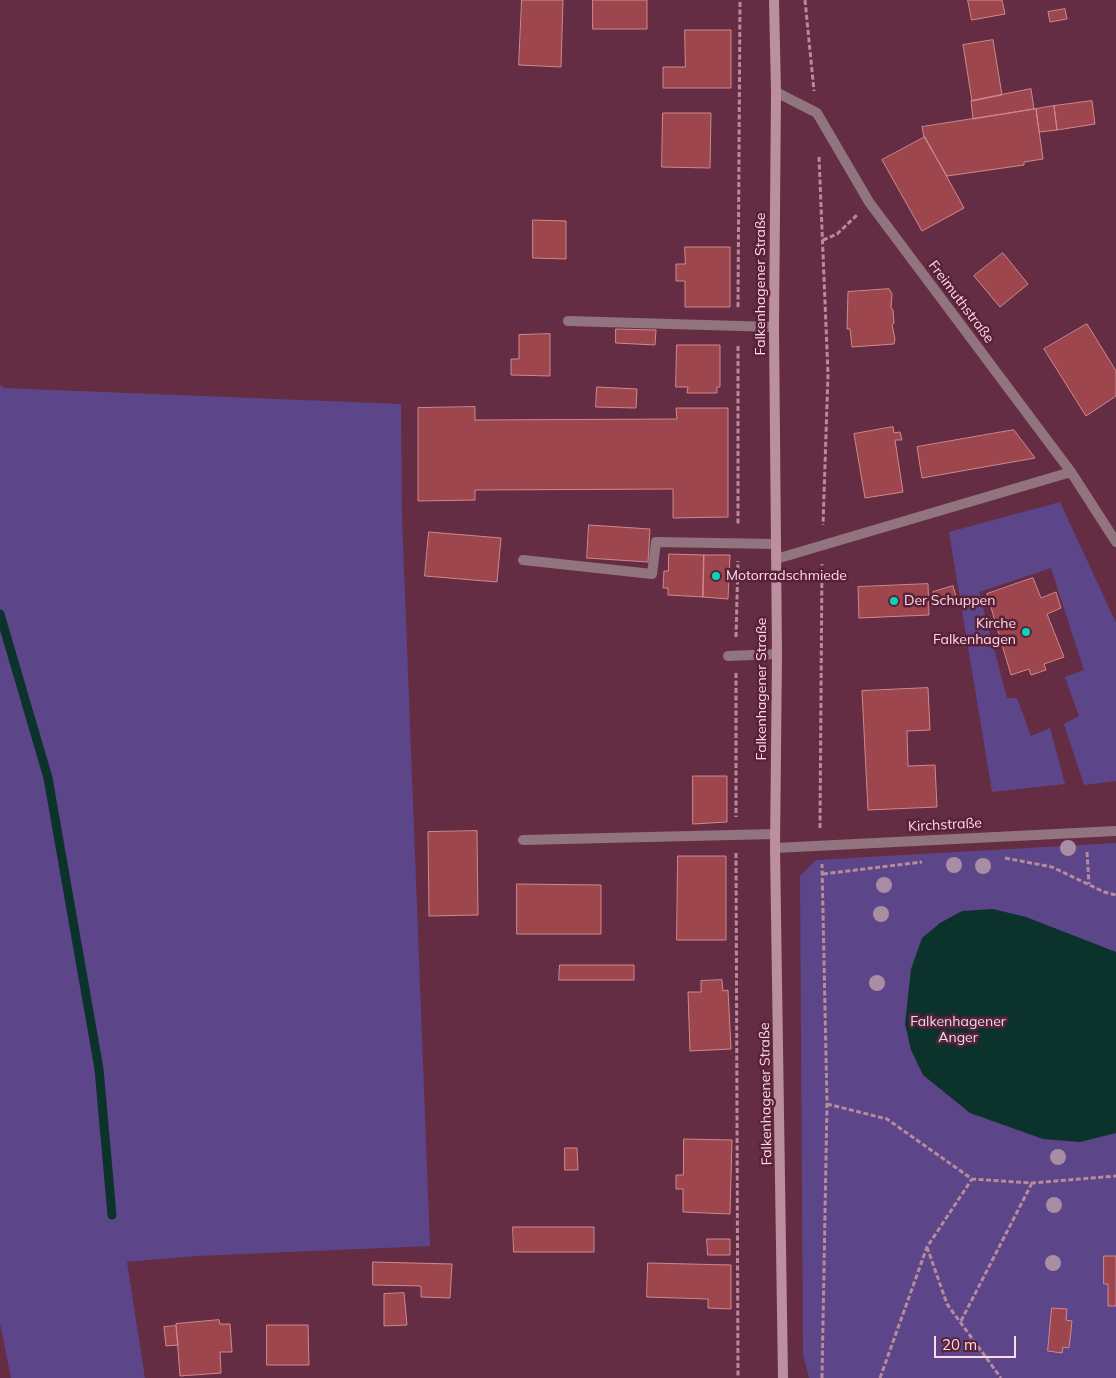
<!DOCTYPE html>
<meta charset="utf-8">
<style>
body{margin:0}
#map{position:relative;width:1116px;height:1378px;overflow:hidden;background:#652d43;font-family:Mulish,sans-serif}
canvas{display:block}
.scale{position:absolute;left:934px;top:1336px;width:82px;height:22px;box-sizing:border-box;border:2px solid #fedae6;border-top:0;padding-left:6px;font-size:15px;line-height:18px;white-space:nowrap;color:#fedae6;-webkit-text-stroke:4px #592239;paint-order:stroke}
</style>
<div id="map">
<canvas width="1116" height="1378"></canvas>
<div class="scale">20 m</div>
</div>
<script>
const ctx = document.querySelector('canvas').getContext('2d');
ctx.lineJoin = 'round';
function fill(path, color) { ctx.fillStyle = color; ctx.fill(path, 'evenodd'); }
function trace(path, color, width, dash) { ctx.strokeStyle = color; ctx.lineWidth = width; ctx.lineCap = dash ? 'butt' : 'round'; ctx.setLineDash(dash || []); ctx.stroke(path); }
function write(font, color, halo, rows, align = 'center') {
  ctx.font = font + ' Mulish,sans-serif'; ctx.lineWidth = 5; ctx.setLineDash([]); ctx.textBaseline = 'middle'; ctx.strokeStyle = halo; ctx.fillStyle = color; for (const [text, x, y, turn = 0] of rows) {
    ctx.save(); ctx.translate(x, y); ctx.rotate((+turn || 0) * Math.PI / 180); ctx.textAlign = isNaN(turn) ? turn : align; if (halo) ctx.strokeText(text, 0, 0); ctx.fillText(text, 0, 0); ctx.restore();
  }
}
fill(new Path2D(`
 M0,385l4,3 397,16 1,113 28,729 -234,10 -69,6 18,116h-134l-11,-55z
 M1060,502l56,121v158l-32,4 -20,-61 15,-8 -14,-39 19,-7 -33,-102 -72,24 28,106h10l14,38 19,-8 15,56 -73,8 -43,-260z
 M1116,843v535h-307l-6,-23 -3,-479 16,-16z`), '#5c4689');
fill(new Path2D(`
 M993,909l33,8 90,35v181l-36,9 -37,-3 -73,-26 -47,-38 -12,-25 -6,-26 6,-55 11,-31 18,-15 22,-12z`), '#0b332b');
trace(new Path2D(`
 M0,614l48,164 51,291 13,146`), '#0b332b', 9);
const building = new Path2D(`
 M522,0h41l-2,67 -42,-2z
 M593,0h54v29h-54z
 M968,0h34l3,14 -33,6z
 M1065,9l2,10 -17,3 -2,-10z
 M685,30h46v58h-68v-21h22z
 M993,40l9,55 -30,6 -9,-56z
 M1031,89l3,20 -61,10 -2,-18z
 M1092,101l3,23 -38,6 -3,-24z
 M1054,106l3,24 -18,2 -3,-23z
 M1036,109l7,50 -19,3v3l-77,11 -23,-39 -2,-10z
 M663,113h48l-1,55 -48,-1z
 M925,137l39,71 -42,23 -40,-71z
 M533,220l33,1v38l-33,-1z
 M685,247h45v60h-45v-26h-9v-17h9z
 M1003,253l25,31 -28,23 -26,-31z
 M889,289l3,5 -1,14 2,2 1,13 -2,2 3,14 -1,5 -42,3 -2,-18h-3l1,-37z
 M1087,324l29,47v25l-30,20 -42,-67z
 M616,329l40,1 -1,15 -39,-2z
 M550,334v42l-39,-1v-16h8v-24z
 M677,345h43v42h-3v6h-30l1,-6h-12z
 M597,387l40,2 -1,19 -40,-1z
 M475,407v13l202,-1 -1,-11h52v109l-55,1v-29l-198,1v10l-57,1v-93z
 M893,427l1,6 6,-1 2,8h-7l8,52 -38,6 -11,-64z
 M1014,430l21,28 -113,20 -5,-31z
 M589,525l61,4 -2,33 -61,-4z
 M429,532l72,6 -4,44 -72,-6z
 M669,554l35,1 -1,42 -35,-2v-7h-5l1,-17h4z
 M704,555h26l-2,44 -25,-2z
 M1033,578l8,20 15,-6 5,16 -14,6 17,43 -20,7 2,6 -15,5 -2,-6 -18,6 -24,-81z
 M928,584l1,31 -70,3 -1,-31z
 M953,586l4,14 -21,6 -3,-14z
 M928,688l2,42 -23,1 1,35 27,-1 2,42 -69,3 -6,-119z
 M693,776h34v46l-34,2z
 M477,831l1,84 -49,1 -1,-84z
 M678,856h48v84h-49z
 M517,884l84,1v49h-84z
 M560,965h74v15h-75z
 M722,980l1,11 5,-1 3,59 -41,2 -2,-59h13v-11z
 M684,1139l48,1 -2,74 -47,-2v-23h-7v-14h7z
 M565,1148h12l1,22h-13z
 M513,1227h81v25h-80z
 M707,1239h23v16h-22z
 M1104,1256h12v50h-8v-22h-4z
 M373,1262l79,2 -2,34 -29,-1v-11l-48,-1z
 M648,1263l83,2v44l-23,-1v-9l-61,-2z
 M404,1293l3,32 -23,1v-32z
 M1052,1308l15,1 -1,11 6,1 -3,27 -6,-1 -1,6 -14,-2z
 M219,1320l1,4h10l2,28h-12l1,21 -41,3 -4,-52z
 M267,1325h41l1,40h-42z
 M176,1326l2,19 -12,1 -2,-19z`);
fill(building, '#9e464e');
trace(building, '#cf898c', 1);
trace(new Path2D(`
 M805,0l9,91
 M819,157l9,217 -5,151
 M823,240l14,-6 20,-19
 M738,307l2,-307
 M738,346v178
 M736,637l2,-76
 M736,673v144
 M820,828l2,-264
 M1087,852l2,32
 M736,853l2,525
 M1005,858l47,9 52,25 12,3
 M823,874l99,-12
 M827,1104l60,15 85,60 60,4 84,-7
 M927,1247l20,57 54,74
 M961,1321l71,-138
 M822,1378l5,-274 -5,-240
 M880,1378l47,-131 45,-68`), '#b88b9b', 3, [5, 2.5]);
trace(new Path2D(`
 M568,321l206,6
 M523,560l129,14 4,-32 120,2
 M728,656l49,-2
 M523,840l252,-6`), '#91747d', 10);
trace(new Path2D(`
 M776,92l41,21 52,89 202,270 45,70
 M776,559l295,-87
 M775,848l341,-17`), '#91747d', 10);
trace(new Path2D(`
 M774,0l2,92 -2,235 3,327 -2,194 8,530`), '#bc8f9e', 10);
ctx.fillStyle = '#a98da3';
for (const [x, y] of [
 [1068,848],
 [954,865],
 [983,866],
 [884,885],
 [881,914],
 [877,983],
 [1058,1157],
 [1054,1205],
 [1053,1263]
]) { ctx.beginPath(); ctx.arc(x, y, 8, 0, 2 * Math.PI); ctx.fill(); }
for (const [x, y, r, color] of [
 [716,576,5,"#0ad5b5"],
 [894,601,5,"#0ad5b5"],
 [1026,632,5,"#0ad5b5"]
]) { const dot = new Path2D(); dot.arc(x, y, r, 0, 2 * Math.PI); ctx.fillStyle = color; ctx.fill(dot); trace(dot, '#592239', 2); }
write('14px', '#fedae6', '#592239', [
 ["Falkenhagener Straße",761,284,-90],
 ["Freimuthstraße",961,302,53],
 ["Falkenhagener Straße",762,689,-90],
 ["Kirchstraße",945,825,-3],
 ["Falkenhagener Straße",766,1094,-91]
]);
write('14px', '#fedae6', '#592239', [
 ["Motorradschmiede",726,576],
 ["Der Schuppen",904,601],
 ["Kirche",1016,624,"right"],
 ["Falkenhagen",1016,640,"right"]
], 'left');
write('14px', '#e1dcf2', '#592239', [
 ["Falkenhagener",958,1022],
 ["Anger",958,1038]
]);
</script>
